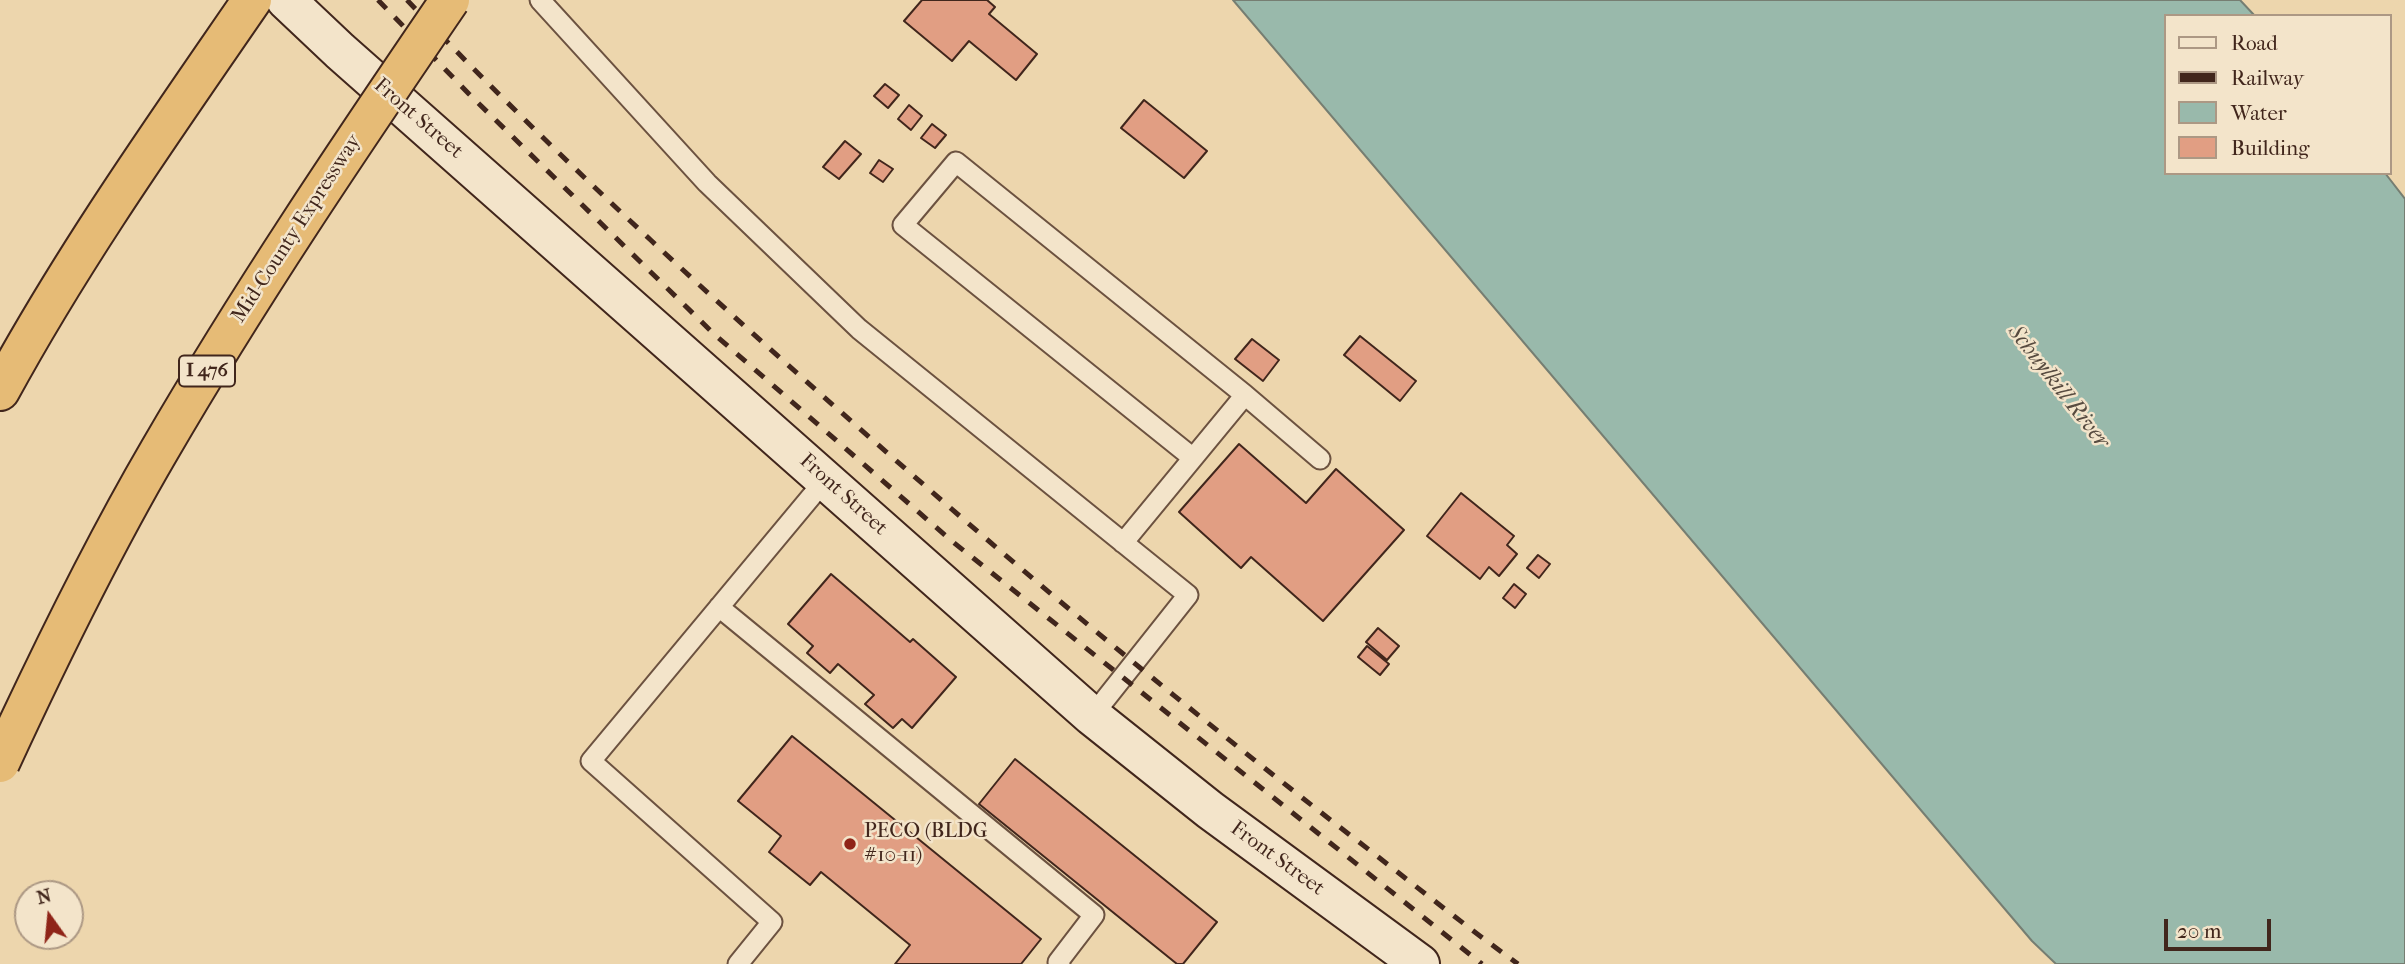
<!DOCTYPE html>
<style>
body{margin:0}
#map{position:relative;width:2405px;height:964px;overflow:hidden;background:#edd6ad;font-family:"IM FELL French Canon",serif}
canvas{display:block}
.legend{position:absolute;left:2164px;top:14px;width:228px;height:161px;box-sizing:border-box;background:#f3e4ca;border:2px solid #ac9884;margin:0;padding:9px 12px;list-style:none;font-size:21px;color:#41261c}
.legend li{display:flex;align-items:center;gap:14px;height:35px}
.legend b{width:35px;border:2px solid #ac9884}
.north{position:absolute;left:14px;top:880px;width:70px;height:70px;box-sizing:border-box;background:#f3e4ca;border:2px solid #ac9884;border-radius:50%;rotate:345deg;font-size:19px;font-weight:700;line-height:28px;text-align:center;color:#41261c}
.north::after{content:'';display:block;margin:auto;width:24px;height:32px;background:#8f2418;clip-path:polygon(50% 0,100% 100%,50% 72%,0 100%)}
.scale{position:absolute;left:2164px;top:919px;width:107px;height:32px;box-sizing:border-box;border:4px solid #41261c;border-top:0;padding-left:9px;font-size:21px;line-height:24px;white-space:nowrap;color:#41261c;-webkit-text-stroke:5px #f3e4ca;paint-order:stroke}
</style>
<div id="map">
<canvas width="2405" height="964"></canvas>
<ul class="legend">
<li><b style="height:9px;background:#f3e4ca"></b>Road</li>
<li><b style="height:9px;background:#41261c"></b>Railway</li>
<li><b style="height:19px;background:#99b9ab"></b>Water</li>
<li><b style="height:19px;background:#e19e83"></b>Building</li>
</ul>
<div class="north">N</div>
<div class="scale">20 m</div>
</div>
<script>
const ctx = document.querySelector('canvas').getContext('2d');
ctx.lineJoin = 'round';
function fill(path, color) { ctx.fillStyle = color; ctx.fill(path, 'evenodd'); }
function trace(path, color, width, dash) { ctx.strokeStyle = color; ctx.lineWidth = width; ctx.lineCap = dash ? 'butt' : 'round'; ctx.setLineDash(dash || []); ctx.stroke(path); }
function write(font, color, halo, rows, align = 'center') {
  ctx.font = font + ' "IM FELL French Canon",serif'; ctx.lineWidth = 5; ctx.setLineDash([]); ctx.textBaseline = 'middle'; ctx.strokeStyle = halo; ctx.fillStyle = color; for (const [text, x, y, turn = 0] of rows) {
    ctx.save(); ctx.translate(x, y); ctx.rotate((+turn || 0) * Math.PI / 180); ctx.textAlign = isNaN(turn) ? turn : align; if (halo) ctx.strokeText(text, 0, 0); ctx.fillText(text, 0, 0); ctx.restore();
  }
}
const water = new Path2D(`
 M1233,0h1007l15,16h-90v157h220l20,26v765h-349l-24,-23z`);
fill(water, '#99b9ab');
trace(water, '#767e72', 2);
const building = new Path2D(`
 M922,0h65l8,7 -6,7 48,40 -21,26 -47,-39 -17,20 -48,-40z
 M885,84l14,11 -11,13 -14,-12z
 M1144,100l63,51 -23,27 -63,-50z
 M909,105l13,11 -11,14 -13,-11z
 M932,124l14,11 -11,13 -14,-10z
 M845,141l16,13 -22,25 -16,-12z
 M879,160l14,9 -10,13 -13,-9z
 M1360,336l56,45 -16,20 -56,-46z
 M1252,339l27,21 -16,21 -28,-22z
 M1239,444l67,59 30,-34 68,61 -81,91 -72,-64 -10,11 -62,-56z
 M1461,493l53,43 -7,9 10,9 -18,22 -10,-9 -9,12 -53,-43z
 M1538,555l12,9 -11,14 -12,-10z
 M831,574l79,68 3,-3 43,38 -44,51 -10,-9 -9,9 -28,-24 9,-9 -36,-31 -8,9 -23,-20 6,-7 -25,-22z
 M1514,584l12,10 -11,14 -12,-10z
 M1378,628l21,18 -12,14 -21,-18z
 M1367,646l22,18 -9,11 -22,-18z
 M792,736l249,203 -20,25h-126l15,-19 -89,-73 -11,13 -41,-33 12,-16 -43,-35z
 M1015,759l202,163 -34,42h-6l-198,-160z`);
fill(building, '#e19e83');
trace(building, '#41261c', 2);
const service = new Path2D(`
 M540,0l167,183 152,146 329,266 -96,121
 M1193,458l-290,-233 53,-63 289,233
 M1123,543l122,-148 75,64
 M719,607l375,308 -36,47 2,2
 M738,964l34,-42 -181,-161 234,-281`);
const secondary = new Path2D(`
 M286,0l54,51 752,665 118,94 210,154`);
const motorway = new Path2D(`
 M0,391c74,-136 164,-263 252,-391`);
trace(service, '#6c5240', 23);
trace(secondary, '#41261c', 42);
trace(motorway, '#41261c', 42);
trace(service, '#f3e4ca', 19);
trace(secondary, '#f3e4ca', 38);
trace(motorway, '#e6bb76', 38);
trace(new Path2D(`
 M378,0l91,94 245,240 239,208 529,422
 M407,0c170,179 354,343 540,505 135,117 271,228 412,337 53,41 105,83 159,122`), '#41261c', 5, [12, 12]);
const motorwayBridge = new Path2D(`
 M0,763c49,-106 100,-211 159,-312 90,-155 190,-303 291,-451`);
trace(motorwayBridge, '#41261c', 42, []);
trace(motorwayBridge, '#e6bb76', 38);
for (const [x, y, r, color] of [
 [850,844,7,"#8f2418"]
]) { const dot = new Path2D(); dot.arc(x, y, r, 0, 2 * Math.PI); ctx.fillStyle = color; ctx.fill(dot); trace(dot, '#f3e4ca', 2.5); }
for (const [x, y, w] of [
 [207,371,56]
]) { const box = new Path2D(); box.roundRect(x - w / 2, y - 15.5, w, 31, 5); ctx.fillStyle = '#f3e4ca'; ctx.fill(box); trace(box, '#41261c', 2); }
write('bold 19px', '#41261c', null, [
 ["I 476",207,371]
]);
write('21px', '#41261c', '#f3e4ca', [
 ["Front Street",418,119,41],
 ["Mid-County Expressway",297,229,-57],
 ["Front Street",843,495,42],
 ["Front Street",1277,859,36]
]);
write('21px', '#41261c', '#f3e4ca', [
 ["PECO (BLDG",864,832],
 ["#10-11)",864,856]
], 'left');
write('italic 23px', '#574b40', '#f3e4ca', [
 ["Schuylkill River",2058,387,52]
]);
</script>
